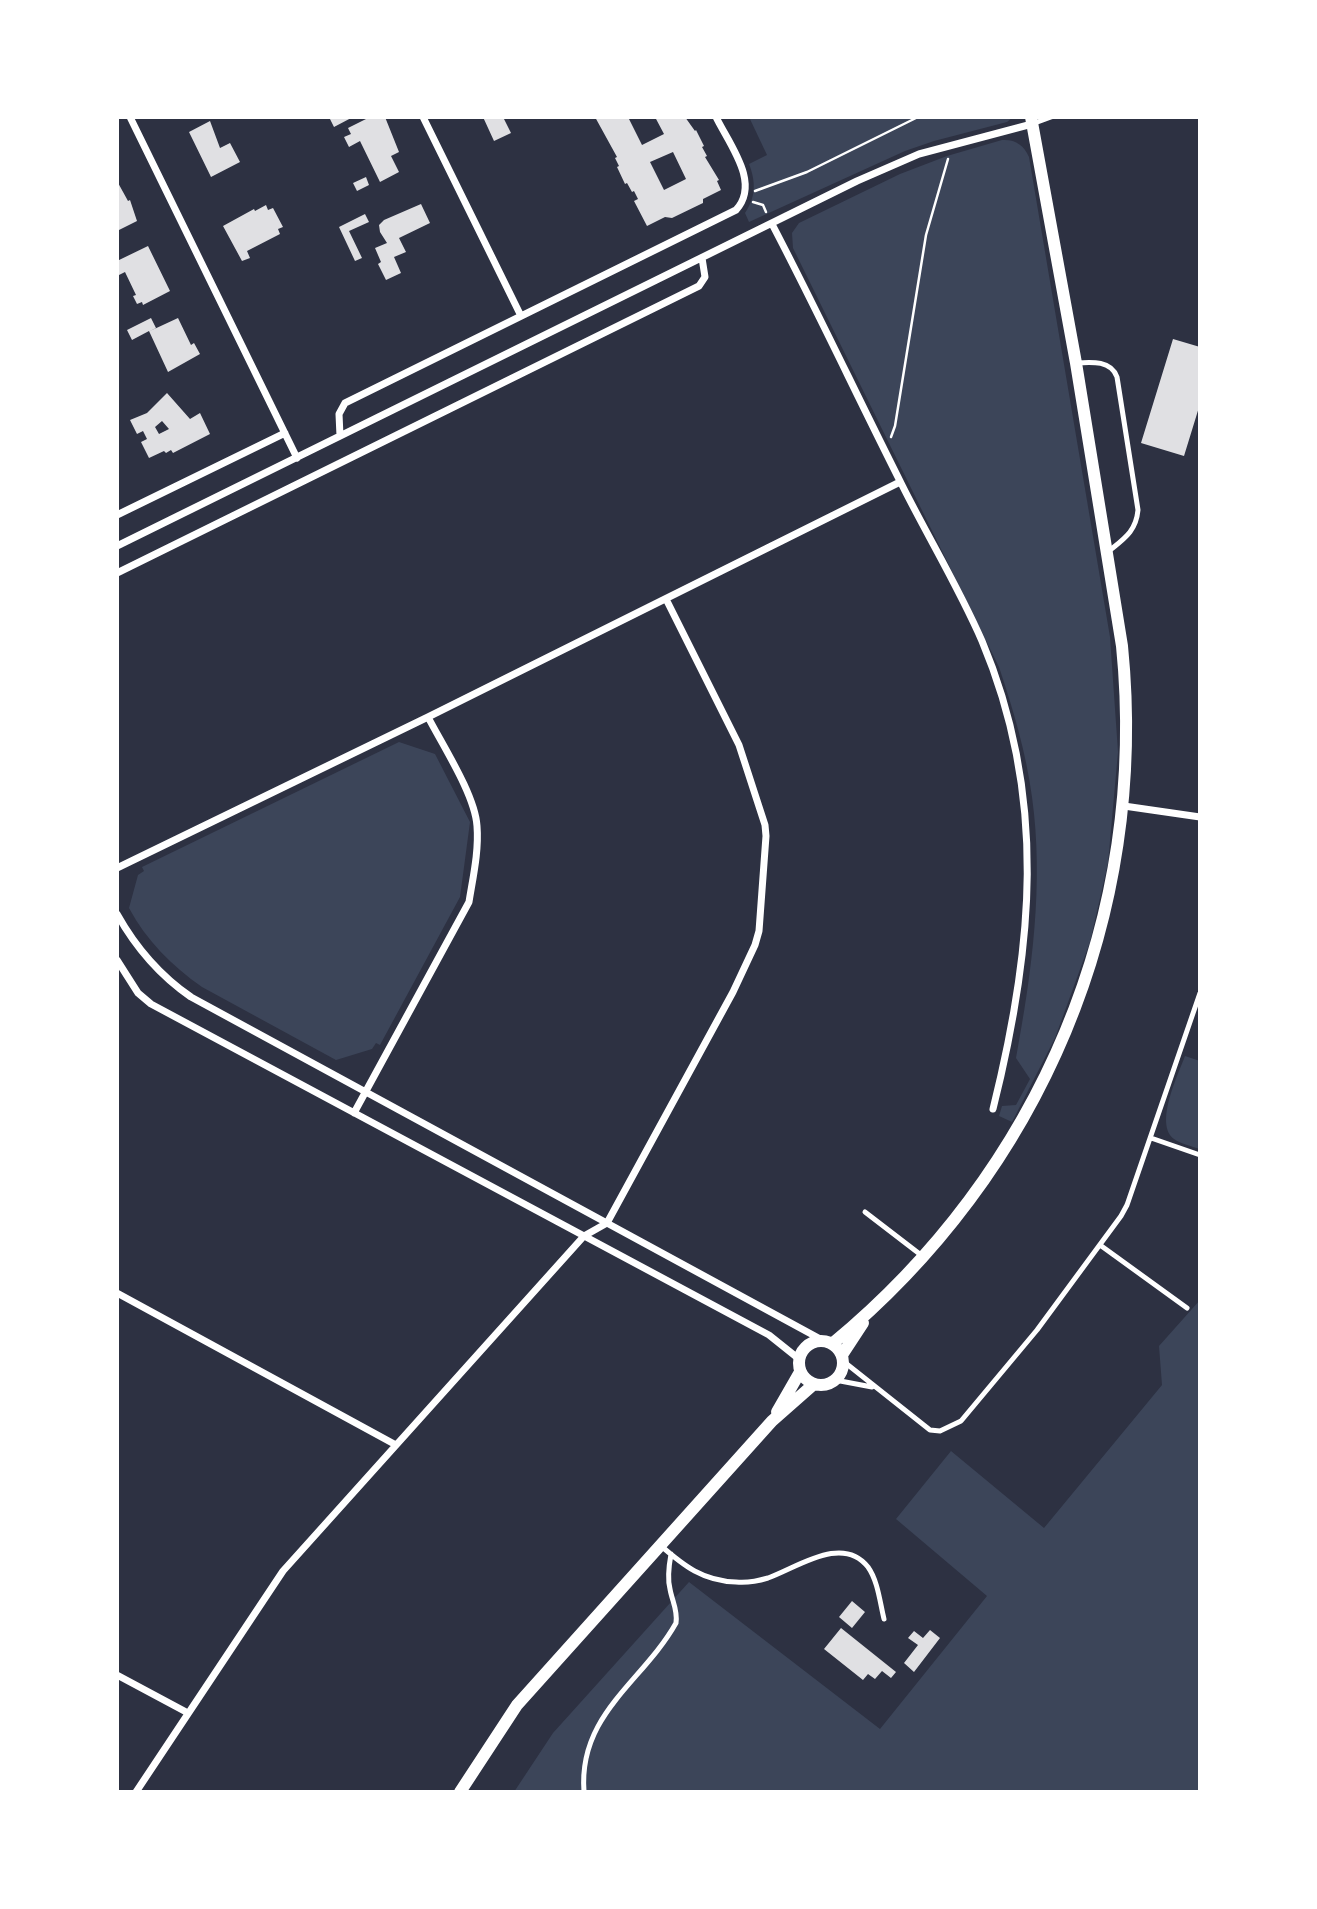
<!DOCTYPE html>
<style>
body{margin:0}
#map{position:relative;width:1317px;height:1909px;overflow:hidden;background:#2d3142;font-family:"Sofia Sans Condensed",sans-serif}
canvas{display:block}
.frame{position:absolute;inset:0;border:119px solid #fff;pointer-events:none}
</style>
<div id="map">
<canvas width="1317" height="1909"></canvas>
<div class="frame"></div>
</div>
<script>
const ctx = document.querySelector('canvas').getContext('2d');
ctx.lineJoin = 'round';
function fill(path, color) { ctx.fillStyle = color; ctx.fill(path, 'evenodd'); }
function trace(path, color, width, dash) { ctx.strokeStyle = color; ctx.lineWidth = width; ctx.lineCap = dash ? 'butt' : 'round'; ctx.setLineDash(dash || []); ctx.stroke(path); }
fill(new Path2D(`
 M749,117h264l-6,5 -73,19 -29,10 -156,71 -4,-9c11,-16 11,-31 4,-49l18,-9z
 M1002,140c13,-1 22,5 27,17l81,480 8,115 -10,111 -18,79 -35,96 -43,84 -13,-6 3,-10 14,-1 14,-26 -14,-21c16,-86 28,-175 16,-261 -6,-45 -19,-88 -33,-130l-206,-419 -1,-15 7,-10 101,-49 47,-18z
 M399,742l36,12 35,68 -10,75 -80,148 -4,-2 -4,6 -36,11 -134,-73c-30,-21 -56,-47 -73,-79l9,-33 6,-4 -2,-4z
 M1185,1056l15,5v88c-9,-3 -19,-5 -26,-10 -20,-15 4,-64 11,-83z
 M1200,1300v492h-686l39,-59 136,-151 191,147 107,-133 -91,-77 55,-68 93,77 118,-143 -3,-39z`), '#3c4559');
fill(new Path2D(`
 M329,117h24l-19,10z
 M370,117h15l14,35 -8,4 8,16 -19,10 -20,-41 -11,6 -5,-10 7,-3 -3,-6z
 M483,117h20l8,16 -17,8z
 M595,117h33l14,28 22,-11 -9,-17h30l10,14 1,-1 8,16 -2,1 5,9 -2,1 14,23 -2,1 4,9 -18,9v4l-31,15 -7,-1 -18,9 -13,-25 4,-2 -4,-8 -2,1 -5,-9 -2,1 -8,-17 2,-1 -4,-8 2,-1zM673,152l13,27 -22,11 -14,-28z
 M210,121l10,27 10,-5 10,19 -29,15 -22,-45z
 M366,177l3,8 -12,6 -4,-8z
 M117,181l11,20 2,-1 7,21 -20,10z
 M421,204l9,19 -31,15 7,14 -12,5 7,16 -15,7 -8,-16 3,-2 -6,-14 12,-5 -7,-11 -1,-7 5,-5z
 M266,205l2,5 5,-2 10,19 -5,2 2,5 -33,17 3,7 -8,3 -19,-35 31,-17 1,2z
 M365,214l4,8 -20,9 13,27 -7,3 -16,-34z
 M148,246l22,45 -27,14 -1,-3 -5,2 -4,-8 3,-1 -11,-23 -8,4v-15z
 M151,318l5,10 -6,3 28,-13 13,27 3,-2 6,11 -32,18 -19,-41 -17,9 -5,-10z
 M1173,339l27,8v57l-16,52 -43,-13z
 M167,393l23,26 10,-6 10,21 -37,19 -2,-3 -5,3 -2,-2 -15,7 -8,-16 6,-3 -4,-8 -6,3 -7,-14 17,-7zM162,421l7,8 -10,5 -4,-7z
 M852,1601l13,11 -13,16 -13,-11z
 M841,1628l55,44 -5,6 -9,-7 -7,8 -7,-5 -5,6 -39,-31z
 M930,1630l10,8 -26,34 -10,-9 14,-18 -10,-7 6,-7 9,7z`), '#e0e0e3');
trace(new Path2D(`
 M755,191l52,-19 111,-55
 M753,202l10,3 3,7
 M891,437l4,-11 31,-191 22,-76`), '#fff', 2.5);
trace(new Path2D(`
 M1032,124l19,-7
 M1076,363c15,-1 35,-3 41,14l21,133c-2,21 -13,28 -29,41
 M1151,1138l49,17
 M865,1212l56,43
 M1100,1245l87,63
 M843,1361l87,69 10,1 21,-10 76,-91 84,-114 6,-11 73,-212
 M835,1380l37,7
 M660,1545c24,21 43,36 76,37 10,1 22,-1 32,-4 29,-10 74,-44 100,-11 10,14 12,36 16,52
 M584,1792c-6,-78 59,-110 92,-169 2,-13 -4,-22 -6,-34 -3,-11 -1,-24 1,-35`), '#fff', 5);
trace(new Path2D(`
 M130,117l167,341
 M423,117l98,199
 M772,224c45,86 86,174 130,261 26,52 57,103 80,156 66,157 51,308 11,468
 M340,436l-1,-22 6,-11 391,-193c25,-27 -7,-66 -20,-93
 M117,515l168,-82
 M117,546l740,-365 62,-27 113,-30
 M117,573l582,-287 6,-9 -3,-19
 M1124,806l76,11
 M117,868l311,-151 472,-235
 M117,914c19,34 42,61 74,83l633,344
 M117,960l21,33 13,11 618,331 30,24
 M354,1113l115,-211c4,-25 10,-51 8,-76 -2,-31 -34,-80 -49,-109
 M117,1293l279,152
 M117,1675l71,38
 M136,1792l147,-221 301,-335 23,-13 126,-231 22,-47 4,-14 7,-95 -1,-11 -26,-80 -73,-146`), '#fff', 7);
trace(new Path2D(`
 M799 1363a22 22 0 1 1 44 0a22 22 0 1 1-44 0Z
 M832,1344c209,-172 317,-429 290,-698l-46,-283 -45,-246
 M842,1355l21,-32
 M777,1412l23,-40
 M460,1792l57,-87 255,-284 42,-37`), '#fff', 12);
</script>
